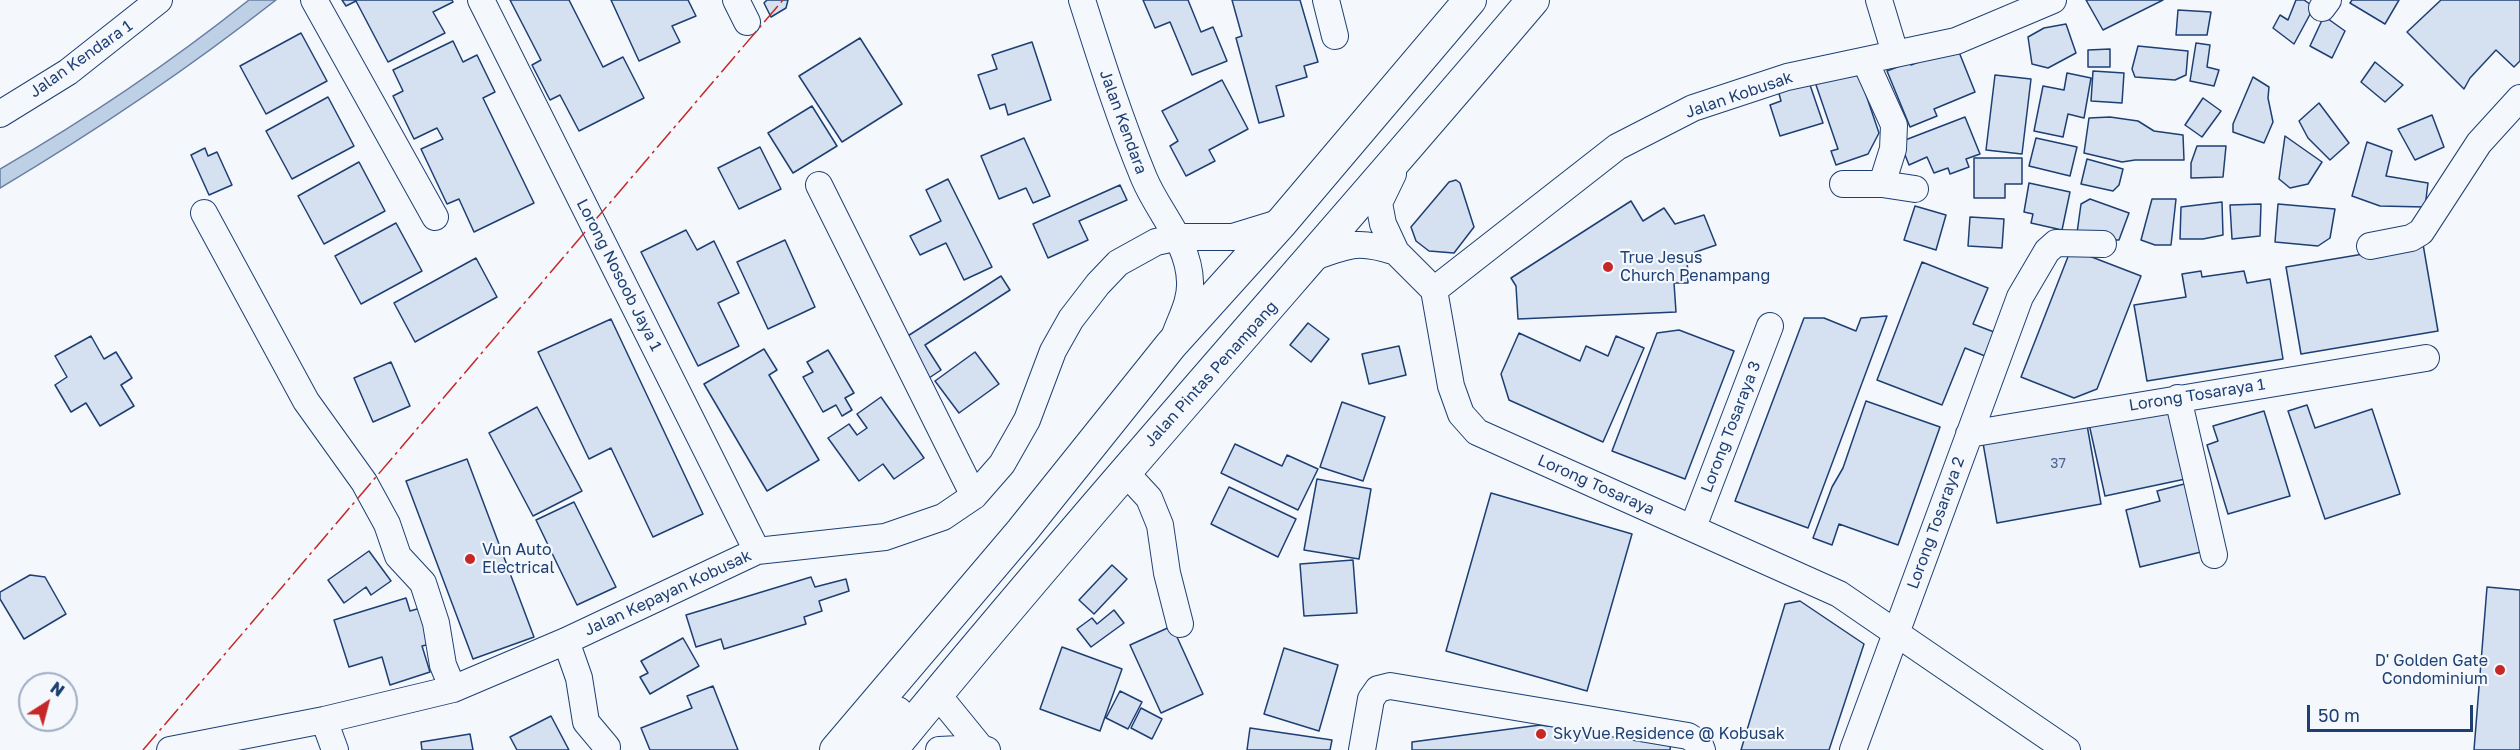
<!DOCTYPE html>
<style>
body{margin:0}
#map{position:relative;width:2520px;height:750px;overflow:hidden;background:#f4f7fb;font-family:"Golos Text",sans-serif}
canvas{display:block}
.north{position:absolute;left:18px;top:672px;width:60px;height:60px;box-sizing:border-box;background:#f4f7fb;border:2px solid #9eadc5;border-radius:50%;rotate:36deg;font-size:16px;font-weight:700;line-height:24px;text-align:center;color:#1d3f73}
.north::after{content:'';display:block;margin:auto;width:21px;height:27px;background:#c62828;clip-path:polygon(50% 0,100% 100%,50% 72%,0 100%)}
.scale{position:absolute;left:2307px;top:705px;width:166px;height:27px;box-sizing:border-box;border:3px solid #1d3f73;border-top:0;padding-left:8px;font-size:18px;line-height:21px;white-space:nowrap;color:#1d3f73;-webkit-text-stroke:4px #f4f7fb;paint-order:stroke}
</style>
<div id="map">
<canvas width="2520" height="750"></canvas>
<div class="north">N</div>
<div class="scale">50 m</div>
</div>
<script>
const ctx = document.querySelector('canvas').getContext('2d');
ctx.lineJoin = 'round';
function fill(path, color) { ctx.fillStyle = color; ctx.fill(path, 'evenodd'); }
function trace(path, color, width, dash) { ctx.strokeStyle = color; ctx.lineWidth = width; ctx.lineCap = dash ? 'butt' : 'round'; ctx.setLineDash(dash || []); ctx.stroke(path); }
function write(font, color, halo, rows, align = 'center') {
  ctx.font = font + ' "Golos Text",sans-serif'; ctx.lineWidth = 4.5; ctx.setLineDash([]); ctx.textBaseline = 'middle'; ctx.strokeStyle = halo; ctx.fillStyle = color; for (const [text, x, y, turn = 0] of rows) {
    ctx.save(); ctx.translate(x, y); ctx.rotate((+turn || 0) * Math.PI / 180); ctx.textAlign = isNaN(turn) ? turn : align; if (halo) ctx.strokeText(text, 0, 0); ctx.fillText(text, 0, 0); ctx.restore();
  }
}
const water = new Path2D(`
 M249,0h27c-88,69 -180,131 -276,188v-19c87,-50 171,-107 249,-169z`);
fill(water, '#bed0e5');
trace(water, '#687fa3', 1.5);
const building = new Path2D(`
 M342,0h110l1,2 -20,10 12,21 -57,29 -32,-61 -10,5z
 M510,0h59l34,67 20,-10 21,41 -65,33 -19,-36 -10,5 -18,-35 9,-5z
 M611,0h77l8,16 -24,10 8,16 -41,19z
 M767,0h21l-2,8 -15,9 -7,-14z
 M1143,0h45l13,32 12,-5 14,34 -35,14 -22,-53 -15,6z
 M1232,0h68l18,62 -14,4 3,11 -31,9 8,30 -25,7 -23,-85 6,-2z
 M2086,0h77l-60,30z
 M2296,0h8l10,7 -20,37 -21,-16 7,-13 8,5z
 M2352,0h47l-14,24 -35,-21z
 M2441,0h79v61l-6,6 -18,-17 -26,28 -6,11 -57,-57z
 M2178,10l33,2 -4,23h-31z
 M2324,16l21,15 -13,27 -22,-12z
 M2066,24l10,29 -28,15 -16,-4 -4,-27 16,-9z
 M301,33l26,48 -61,33 -26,-48z
 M860,38l42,66 -60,38 -43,-66z
 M453,41l10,21 14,-7 18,37 -12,6 51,105 -60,29 -15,-33 -12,5 -26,-55 22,-10 -6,-11 -23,11 -21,-43 10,-5 -10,-21z
 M1032,42l19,58 -43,15 -3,-11 -15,5 -12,-34 19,-6 -5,-14z
 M2196,43l14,2 -3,22 12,3 -5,16 -24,-5z
 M2138,46l50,5 -2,24 -11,5 -40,-3 -3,-8z
 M1957,47l18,45 -41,17 3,7 -27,11 -23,-56 23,-9 1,3z
 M2110,49v18h-22v-17z
 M2375,62l28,23 -18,17 -24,-20z
 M1857,68l22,65 -11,21 -32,11 -5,-14 7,-2 -23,-67z
 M2093,71l31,2 -2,30 -31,-2z
 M2067,73l24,5 -7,40 -16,-4 -5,23 -29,-6 9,-45 21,4z
 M1995,75l36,4 -9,75 -36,-4z
 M2253,77l16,10 -1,11 5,24 -9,21 -31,-11v-8z
 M1222,80l26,49 -39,21 6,11 -29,15 -16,-30 8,-5 -16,-30z
 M1809,82l14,41 -43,13 -10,-31 11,-4 -3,-11z
 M328,97l26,49 -62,33 -26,-48z
 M2203,98l18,13 -19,26 -17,-12z
 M2319,103l30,40 -19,17 -22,-22 -9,-17z
 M812,106l25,40 -44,27 -25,-40z
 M2432,115l12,32 -29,13 -17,-31z
 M1965,117l15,37 -14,5 3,8 -19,7 -2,-6 -14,5 -7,-16 -18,8 -9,-23z
 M2110,117l28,4 16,10 29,4 1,25h-49l-13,2 -38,-9 5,-35z
 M2285,136l37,26 -14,22 -18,4 -11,-9z
 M1024,138l26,58 -17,7 -7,-15 -27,11 -18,-43z
 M2036,138l41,9 -7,29 -41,-10z
 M2367,142l25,9 -6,25 42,7 -3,24 -45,-1 -28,-10z
 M2197,146h29l-3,31 -32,1v-15z
 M760,147l21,42 -42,20 -21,-41z
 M205,148l3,8 9,-4 15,33 -23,10 -18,-40z
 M1974,158h48v26h-17v14h-31z
 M2087,159l36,10 -4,16 -6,6 -32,-7z
 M359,162l26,49 -61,33 -26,-48z
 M948,179l44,88 -28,13 -18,-37 -26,12 -10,-19 31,-15 -15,-31z
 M1456,180l4,3 14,44 -20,26 -25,-2 -13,-10 -5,-14 38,-45z
 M2029,183l41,9 -8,38 -31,-7 2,-9 -9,-2z
 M1120,185l7,15 -48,21 9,19 -40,18 -15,-34z
 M2090,199l39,14 -10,27h-24l-18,-7 4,-29z
 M2152,199h24l-5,46h-16l-14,-5z
 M1631,201l12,20 21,-13 11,16 29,-9 12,30 -29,10 1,28h-14l2,29 -158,7 -2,-33 -5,-8z
 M2222,202l1,33 -20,4h-23l1,-32z
 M2261,204l-1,32 -28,3 -2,-34z
 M2278,204l57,5 -5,29 -12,8 -43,-4z
 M1915,206l31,9 -10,35 -32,-10z
 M1970,217l34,2 -2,29 -34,-2z
 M396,223l26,48 -61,33 -26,-48z
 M686,230l11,20 17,-9 25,52 -21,10 21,43 -41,20 -57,-114z
 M785,240l30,67 -47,22 -31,-67z
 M2423,244l15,87 -137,23 -15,-87z
 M2071,249l70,27 -44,113 -23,9 -53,-21z
 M476,258l21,39 -82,45 -21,-39z
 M1922,262l66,26 -15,36 21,8 -9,24 -20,-8 -23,57 -65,-25z
 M2201,271l1,6 42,-6 3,12 23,-4 13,80 -136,22 -13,-76 52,-8 -4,-23z
 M1001,276l9,14 -85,55 16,25 -15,10 -26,-39z
 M1887,316l-79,212 -73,-27 69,-183h20l32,13 5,-13z
 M611,319l92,195 -50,23 -42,-89 -22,11 -51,-107z
 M1308,323l21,16 -18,23 -21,-17z
 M1679,330l55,21 -49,128 -73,-28 45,-118z
 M1519,333l61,28 6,-15 22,10 8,-20 28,12 -41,94 -94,-42 -8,-26z
 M91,336l13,23 12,-7 16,26 -11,7 13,21 -34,20 -14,-23 -15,9 -16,-27 12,-8 -12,-21z
 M1399,346l7,29 -37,9 -7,-30z
 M764,349l13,21 -8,5 50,85 -52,31 -63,-107z
 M828,350l26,43 -9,5 7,12 -10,6 -6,-11 -13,7 -20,-35 10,-5 -6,-10z
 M975,352l24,32 -40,29 -24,-32z
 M391,362l19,44 -37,16 -19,-44z
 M881,397l43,61 -30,21 -11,-15 -24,17 -31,-43 21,-14 8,11 10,-7 -10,-14z
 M1866,401l74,26 -42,118 -59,-21 -7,21 -19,-7 19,-51 11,-19z
 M1342,402l43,15 -22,64 -43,-14z
 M2307,405l8,23 57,-19 28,85 -75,25 -37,-108z
 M2174,406l16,72 -85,18 -16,-72z
 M537,407l45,84 -49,25 -44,-83z
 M2264,411l26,85 -62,18 -21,-69 11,-4 -5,-15z
 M2087,425l14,79 -104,19 -14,-80z
 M1235,444l47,22 5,-11 31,14 -20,41 -77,-37z
 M467,459l67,178 -61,22 -67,-178z
 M1317,479l54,10 -12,70 -55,-9z
 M2188,483l17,68 -65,16 -14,-57 34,-9 -3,-10z
 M1229,487l67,32 -18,38 -67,-33z
 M1491,493l141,41 -45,157 -141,-40z
 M574,502l42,85 -39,18 -41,-85z
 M369,551l22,30 -20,14 -5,-8 -22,16 -16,-23z
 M1353,560l4,53 -53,3 -4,-52z
 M1112,565l15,14 -33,35 -15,-14z
 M30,575l15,2 21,37 -42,25 -24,-40v-7z
 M811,577l4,10 31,-8 3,12 -30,10 3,10 -18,6 2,7 -82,25 -3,-10 -25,8 -10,-32z
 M2487,587l33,3v160h-46z
 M406,598l4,13 14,-4 11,36 -13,3 8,26 -40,13 -8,-28 -33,10 -15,-47z
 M1800,601l64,43 -35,106h-88l44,-146z
 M1114,610l10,13 -33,24 -14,-18 15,-11 5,6z
 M1172,626l31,68 -42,19 -31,-68z
 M683,638l16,28 -49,28 -10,-17 8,-4 -7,-12z
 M1062,647l60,22 -22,62 -60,-22z
 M1284,648l54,17 -19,66 -55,-17z
 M713,686l25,64h-88l-9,-22 51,-20 -5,-12z
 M1120,691l22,11 -14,27 -22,-11z
 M1141,708l21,11 -10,20 -21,-11z
 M551,716l18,34h-52l-7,-13z
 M1540,725l131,17 -1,8h-258v-8z
 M1250,728l82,12 -2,10h-83z
 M470,734l3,16h-51l-1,-8z`);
fill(building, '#d5e0f0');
trace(building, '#1d3f73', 1.5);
const minor = new Path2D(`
 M314,0l121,217
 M481,0l276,551
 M736,0l11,22
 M1082,0c19,60 38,120 62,178 15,36 45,64 46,104 1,19 -9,36 -15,53
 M1326,0l9,36
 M1879,0l16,53
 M2322,8l6,-8
 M1865,61l29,64 -1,24 -11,35
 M0,114l68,-42 91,-72
 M1393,174l-14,29 4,21 13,28 38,38 17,96 10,28 16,18 362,162 228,156
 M1843,184h39l33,5
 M819,185l155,311
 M204,213l102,188 58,81 23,42 11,32 25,27 13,40 7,42 10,24
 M2370,246l41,-8 10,-6 58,-89 41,-45
 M1314,257c36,-13 45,-17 82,-5
 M1434,290l183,-143 76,-39 94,-31 169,-36 97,-41
 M2178,398l36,157
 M1969,434l457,-76
 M1124,471l25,27 11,27 7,48 13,51
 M1693,527l77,-201
 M566,641l13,37 7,44 21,25
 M937,694l44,54
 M324,720l11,30
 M170,750l154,-30 129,-31 113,-48 191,-90 128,-14 58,-20 31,-21 28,-32 25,-44 26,-69 18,-32 27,-35 20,-21 38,-21 23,-5h54l49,-15
 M939,750l42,-2 6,2
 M1362,750l9,-51 7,-10 12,-3 298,50 11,7 3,7
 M1853,750l167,-453 27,-46 9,-8 47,1`);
const major = new Path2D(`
 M836,750l186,-219 149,-186 111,-123 188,-222
 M866,750l31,-37
 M891,750c209,-255 429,-499 642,-750`);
trace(minor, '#1d3f73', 28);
trace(major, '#1d3f73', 34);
trace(minor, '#f4f7fb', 26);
trace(major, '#f4f7fb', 32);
trace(new Path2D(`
 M143,750l640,-750`), '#c62828', 1.5, [21, 4.5, 3, 4.5]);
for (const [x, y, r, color] of [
 [1608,267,6,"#c62828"],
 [470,559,6,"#c62828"],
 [2500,670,6,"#c62828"],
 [1541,734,6,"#c62828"]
]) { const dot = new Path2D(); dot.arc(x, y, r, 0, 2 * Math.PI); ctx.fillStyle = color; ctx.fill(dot); trace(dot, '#f4f7fb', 2); }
write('14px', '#4b6792', null, [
 ["37",2058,464]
]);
write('16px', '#1d3f73', '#f4f7fb', [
 ["Jalan Kendara 1",81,59,-35],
 ["Jalan Kobusak",1739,95,-19],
 ["Jalan Kendara",1123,122,70],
 ["Lorong Nosoob Jaya 1",619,275,63],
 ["Jalan Pintas Penampang",1211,374,-48],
 ["Lorong Tosaraya 1",2197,395,-9],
 ["Lorong Tosaraya 3",1731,427,-69],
 ["Lorong Tosaraya",1596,485,24],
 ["Lorong Tosaraya 2",1936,523,-70],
 ["Jalan Kepayan Kobusak",668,593,-25]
]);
write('16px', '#1d3f73', '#f4f7fb', [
 ["True Jesus",1620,258],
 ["Church Penampang",1620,276],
 ["Vun Auto",482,550],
 ["Electrical",482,568],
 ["D' Golden Gate",2488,661,"right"],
 ["Condominium",2488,679,"right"],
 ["SkyVue Residence @ Kobusak",1553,734]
], 'left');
</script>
